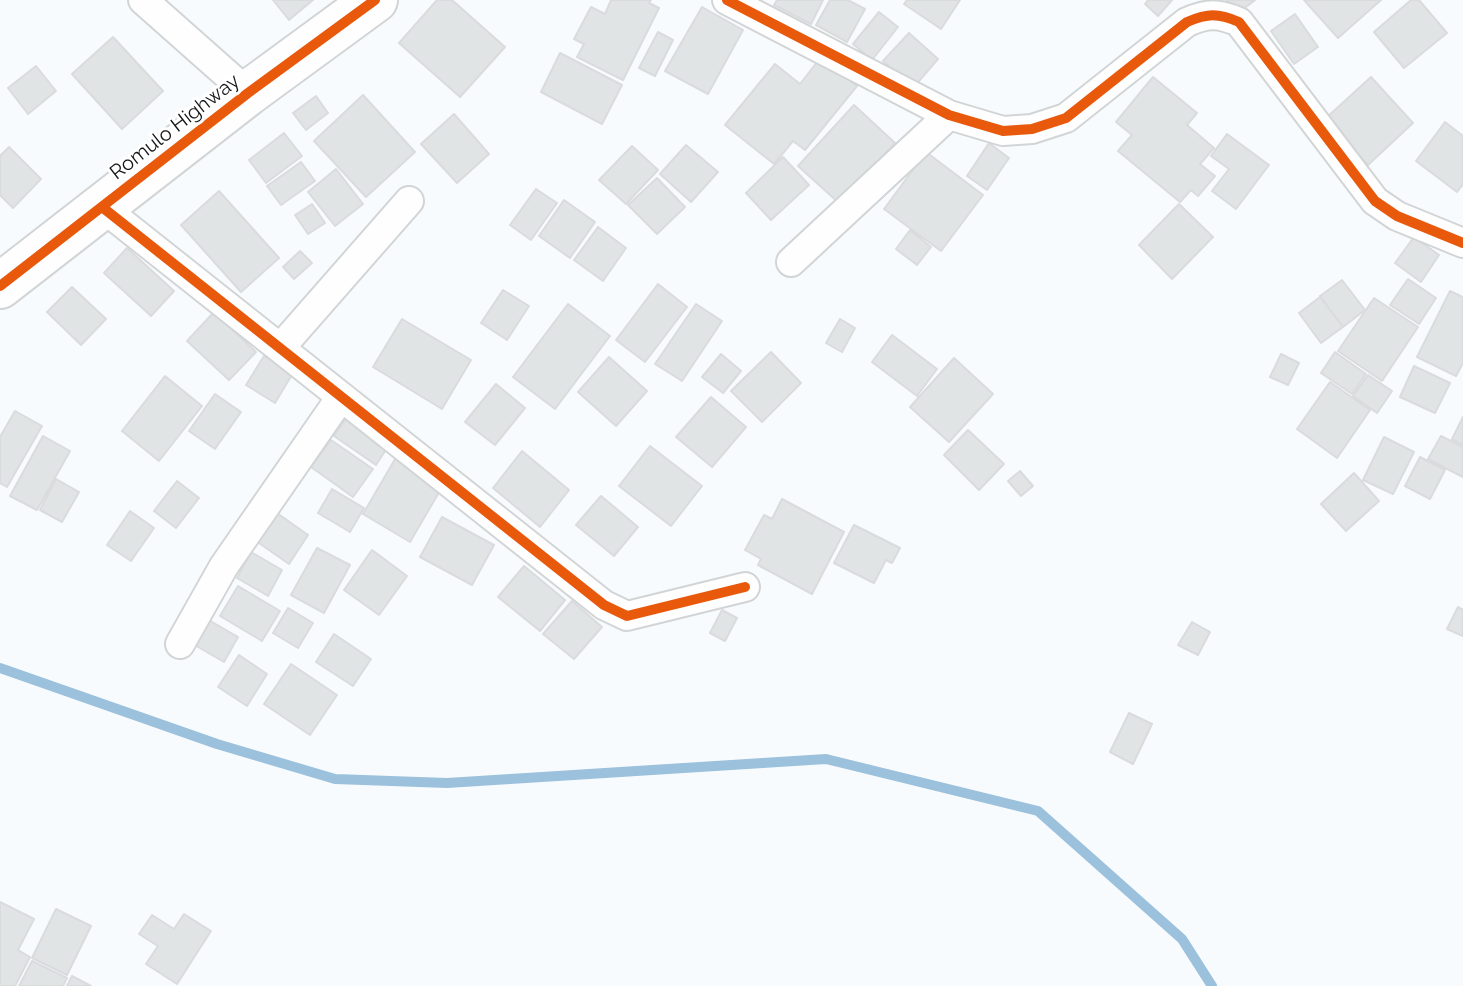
<!DOCTYPE html>
<style>
body{margin:0}
canvas{display:block;background:#f8fbfd}
</style>
<canvas width="1463" height="986"></canvas>
<script>
const ctx = document.querySelector('canvas').getContext('2d');
ctx.lineJoin = 'round';
function trace(path, color, width, dash) { ctx.strokeStyle = color; ctx.lineWidth = width; ctx.lineCap = dash ? 'butt' : 'round'; ctx.setLineDash(dash || []); ctx.stroke(path); }
function fill(path, color) { ctx.fillStyle = color; ctx.fill(path, 'evenodd'); }
function write(font, color, halo, rows, align = 'center') {
  ctx.font = font + ' Raleway,sans-serif'; ctx.lineWidth = 6; ctx.setLineDash([]); ctx.textBaseline = 'middle'; ctx.strokeStyle = halo; ctx.fillStyle = color; for (const [text, x, y, turn = 0] of rows) {
    ctx.save(); ctx.translate(x, y); ctx.rotate((+turn || 0) * Math.PI / 180); ctx.textAlign = isNaN(turn) ? turn : align; if (halo) ctx.strokeText(text, 0, 0); ctx.fillText(text, 0, 0); ctx.restore();
  }
}
trace(new Path2D(`
 M0,668l217,76 118,35 112,4 379,-24 212,52 144,128 30,47`), '#9cc1dc', 10);
const building = new Path2D(`
 M273,0h40l-24,20z
 M437,0h15l53,47 -45,50 -61,-54z
 M611,0h40l-2,3 10,5 -36,72 -46,-23 7,-13 -10,-5 17,-32 14,7z
 M777,0h46l-12,24 -37,-19z
 M830,0h18l17,9 -18,33 -31,-17z
 M907,0h53l-19,29 -37,-25z
 M1148,0h24l-14,16 -13,-12z
 M1226,0h29l-18,14z
 M1304,0h77l-43,38z
 M1411,0h8l28,33 -43,35 -30,-36z
 M702,7l41,23 -35,64 -43,-23z
 M879,12l19,15 -26,33 -19,-16z
 M1295,14l23,33 -24,17 -23,-33z
 M658,32l15,8 -18,36 -16,-8z
 M909,33l29,26 -25,29 -30,-27z
 M113,37l50,54 -41,38 -50,-55z
 M560,53l62,32 -20,39 -61,-32z
 M821,57l36,29 -52,64 -12,-9 -19,23 -49,-39 50,-61 25,20z
 M36,66l20,25 -28,23 -20,-26z
 M1153,77l44,36 -10,12 27,23 -14,16 15,12 -17,20 -7,-6 -11,12 -62,-51 14,-16 -16,-13z
 M1371,77l42,46 -45,42 -43,-46z
 M363,95l52,57 -49,45 -52,-56z
 M316,96l12,17 -22,17 -13,-17z
 M854,105l41,38 -55,61 -42,-38z
 M454,114l35,40 -32,29 -36,-39z
 M1445,122l18,14v48l-6,8 -41,-31z
 M284,133l18,23 -36,27 -17,-23z
 M1227,134l42,31 -33,44 -24,-18 17,-22 -18,-13z
 M989,143l20,15 -22,32 -20,-14z
 M686,145l32,27 -27,30 -31,-28z
 M632,146l26,24 -32,34 -27,-24z
 M9,147l32,32 -28,29 -13,-13v-39z
 M926,152l57,43 -42,56 -57,-42z
 M783,157l26,28 -38,35 -25,-27z
 M301,162l14,19 -34,24 -14,-19z
 M336,169l27,35 -28,22 -27,-34z
 M657,178l28,29 -28,27 -29,-29z
 M536,189l21,14 -26,37 -21,-15z
 M219,191l60,67 -38,34 -60,-67z
 M564,200l31,22 -25,36 -31,-22z
 M312,204l13,19 -17,11 -13,-19z
 M1179,204l34,33 -41,42 -33,-34z
 M598,227l28,21 -23,33 -29,-21z
 M910,230l21,17 -14,18 -21,-16z
 M1414,237l25,18 -18,27 -26,-19z
 M127,248l47,43 -23,25 -47,-43z
 M300,251l12,12 -18,16 -11,-12z
 M1408,279l28,19 -17,26 -29,-19z
 M1342,280l23,30 -22,17 -23,-31z
 M658,284l29,23 -42,55 -29,-22z
 M72,287l34,32 -25,26 -34,-33z
 M503,290l26,16 -22,34 -26,-17z
 M1450,291l13,6v66l-7,13 -39,-19z
 M1320,297l23,30 -22,16 -22,-30z
 M1374,298l44,29 -36,54 -44,-30z
 M568,304l42,32 -55,73 -42,-32z
 M696,304l26,17 -40,60 -27,-17z
 M214,312l42,40 -27,28 -42,-39z
 M402,319l69,41 -29,49 -69,-42z
 M840,319l15,9 -13,24 -16,-9z
 M892,335l45,34 -20,27 -45,-34z
 M771,352l30,31 -39,39 -31,-31z
 M1335,352l31,22 -14,20 -31,-21z
 M721,354l20,17 -18,22 -21,-16z
 M1281,354l18,9 -11,22 -18,-8z
 M264,356l29,17 -18,30 -29,-18z
 M609,357l38,34 -31,35 -38,-34z
 M954,358l39,36 -44,48 -39,-35z
 M1414,366l36,17 -15,30 -35,-16z
 M1368,375l24,16 -15,22 -24,-17z
 M165,376l37,30 -43,55 -37,-30z
 M1330,382l40,28 -33,48 -40,-29z
 M496,384l29,24 -30,37 -30,-23z
 M215,394l26,18 -26,37 -26,-18z
 M711,397l35,30 -34,40 -36,-30z
 M15,411l27,15 -35,61 -7,-4v-46z
 M349,414l42,28 -15,23 -42,-29z
 M1463,417v28l-11,-6z
 M968,430l36,34 -25,26 -35,-35z
 M43,436l27,15 -33,59 -27,-14z
 M1441,436l22,11v30l-35,-18z
 M1384,437l30,15 -21,42 -30,-14z
 M331,440l42,29 -20,28 -42,-30z
 M650,446l52,40 -31,40 -52,-40z
 M522,451l47,39 -29,37 -47,-39z
 M398,454l47,28 -35,60 -47,-28z
 M1420,457l25,13 -15,29 -25,-13z
 M1020,471l13,15 -12,10 -13,-15z
 M1354,473l25,28 -33,30 -25,-27z
 M56,479l23,13 -17,30 -22,-12z
 M177,481l22,17 -23,30 -22,-17z
 M332,489l32,19 -14,24 -32,-19z
 M601,496l37,31 -24,29 -38,-31z
 M782,499l62,33 -32,62 -54,-29 3,-6 -16,-9 19,-35 8,4z
 M130,511l24,17 -23,33 -24,-16z
 M277,513l31,22 -19,29 -33,-23z
 M442,517l52,28 -22,40 -52,-28z
 M854,525l46,23 -8,15 -6,-3 -12,23 -40,-20z
 M317,548l33,17 -26,48 -33,-18z
 M372,550l35,26 -28,39 -35,-25z
 M251,552l31,18 -14,26 -31,-18z
 M524,566l41,34 -25,31 -42,-34z
 M238,586l42,25 -18,30 -42,-25z
 M572,601l30,26 -28,32 -31,-25z
 M1458,607l5,3v26l-16,-7z
 M288,608l25,15 -15,25 -25,-15z
 M722,610l15,8 -12,23 -15,-8z
 M207,619l31,18 -14,25 -31,-18z
 M1192,622l18,10 -12,23 -20,-10z
 M334,634l37,25 -18,27 -37,-24z
 M239,655l28,19 -20,32 -29,-19z
 M291,664l46,31 -27,40 -46,-31z
 M1129,713l23,11 -19,40 -23,-12z
 M0,902l34,17 -16,31 12,7 -15,29h-15z
 M56,909l35,17 -24,49 -35,-17z
 M184,914l27,17 -34,53 -31,-20 12,-18 -19,-12 13,-19 22,14z
 M32,961l35,17 -4,8h-44z
 M72,976l19,10h-24z`);
fill(building, '#e1e4e5');
trace(building, '#d9dbdd', 2);
const street = new Path2D(`
 M143,0l105,93
 M727,0l222,115 54,16 29,-2 34,-11 121,-96c21,-9 31,-9 52,0l136,179 22,15 66,27
 M102,207l502,398 23,11 118,-29
 M791,262l158,-147
 M281,347l128,-146
 M180,644l44,-78 117,-169`);
const highway = new Path2D(`
 M0,286l248,-193 127,-93`);
trace(street, '#d2d5d6', 32);
trace(highway, '#d2d5d6', 48);
trace(street, '#fefeff', 28);
trace(highway, '#fefeff', 44);
trace(new Path2D(`
 M727,0l222,115 54,16 29,-2 34,-11 121,-96c21,-9 31,-9 52,0l136,179 22,15 66,27
 M102,207l502,398 23,11 118,-29
 M0,286l248,-193 127,-93`), '#e8590c', 10);
write('20px', '#141517', '#fff', [
 ["Romulo Highway",175,127,-38]
]);
</script>
